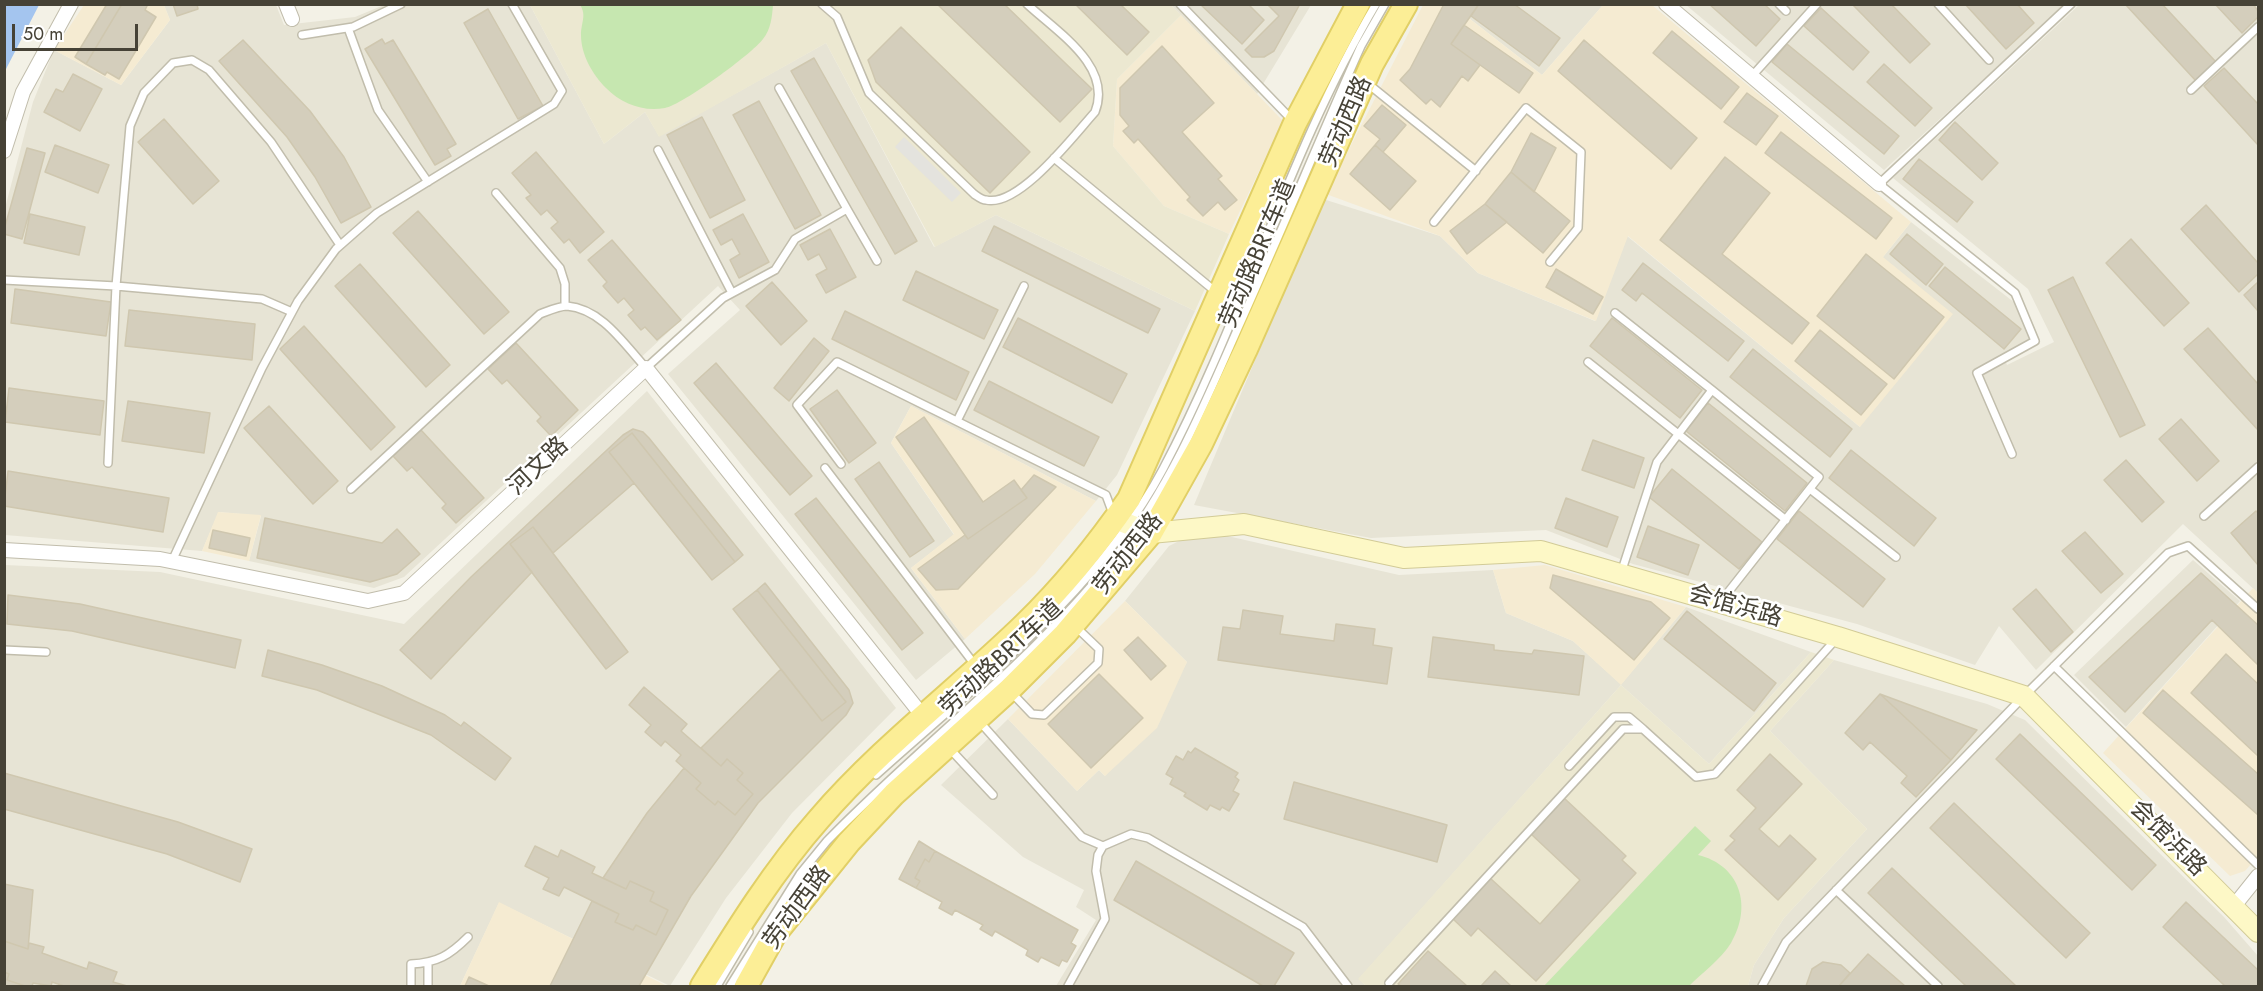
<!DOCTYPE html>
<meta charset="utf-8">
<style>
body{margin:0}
#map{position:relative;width:2263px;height:991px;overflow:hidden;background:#f3f1e6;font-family:Jost,sans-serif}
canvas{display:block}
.frame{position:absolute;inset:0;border:6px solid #464236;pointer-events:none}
.scale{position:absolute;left:12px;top:24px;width:126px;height:27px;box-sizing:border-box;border:3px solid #464236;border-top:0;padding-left:8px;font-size:18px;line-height:21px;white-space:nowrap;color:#464236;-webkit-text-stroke:4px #fff;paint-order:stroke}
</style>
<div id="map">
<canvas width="2263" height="991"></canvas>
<div class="frame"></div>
<div class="scale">50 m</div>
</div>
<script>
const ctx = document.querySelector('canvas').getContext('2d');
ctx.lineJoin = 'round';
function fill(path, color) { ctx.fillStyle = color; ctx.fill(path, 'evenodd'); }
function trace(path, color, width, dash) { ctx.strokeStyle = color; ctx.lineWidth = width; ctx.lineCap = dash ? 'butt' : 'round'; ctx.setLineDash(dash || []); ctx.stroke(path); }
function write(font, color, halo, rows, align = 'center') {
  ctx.font = font + ' Jost,"Noto Sans SC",sans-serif'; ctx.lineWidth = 5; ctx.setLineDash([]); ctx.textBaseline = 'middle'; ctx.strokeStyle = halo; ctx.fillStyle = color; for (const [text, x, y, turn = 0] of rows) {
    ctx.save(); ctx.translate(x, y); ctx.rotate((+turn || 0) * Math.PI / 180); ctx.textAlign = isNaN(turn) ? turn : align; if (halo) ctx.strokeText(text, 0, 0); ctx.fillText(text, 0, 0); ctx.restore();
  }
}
fill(new Path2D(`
 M2257,4l1,589 -75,-69 -147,146 -37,-44 -24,39 -118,-41 -224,-60 -87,-34 -175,8 -177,-33 129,-306 117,37 38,37 117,48 32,-85 233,191 23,-170 28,-35 104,81 14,36 -26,16 4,10 47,-23 -26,-53 -135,-111 186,-173z
 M164,5h112l8,20 71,-8 29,-12h146l74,139 41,-32 14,24 167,-93 108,204 62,-32 199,96 -78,164 -21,26 -185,-95 -20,37 63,92 -43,33 54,71 -49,41 -248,-306 72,-64 -22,-24 -314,291 -30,11 -125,-27 12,-45 -42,-4 -17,39 -197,-16v-327l28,-106 21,-52 67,35 49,-65z
 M1171,5h140l-54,89z
 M1452,5h151l-61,70z
 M1686,5h379l-181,165z
 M647,391l249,317 -104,105 -66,85 -56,88 -171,-83 -39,83h-455v-421l155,7 244,52z
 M1201,530l198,45 94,-5 13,43 67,28 48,43 65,-77 125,45 -102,112 -88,-79 -262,294 7,7h-310l40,-66 -20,-13 8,-17 -61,-33 -82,-72 67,-66 69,72 22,-21 6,6 82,-114 -62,-61 44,-55z
 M2193,560l47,41 -114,126 -52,-52z
 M1834,660l153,44 38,16 199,197 34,39v30h-510l6,-21 30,-47 83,-89 -97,-98z`), '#e7e4d5');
fill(new Path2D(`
 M84,5h80l6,15 -49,65 -67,-35z
 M1423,5h29l90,70 61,-70h49l259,217 -28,35 70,57 -93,113 -232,-191 -32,85 -118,-48 -38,-37 -114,-42z
 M1181,15l102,106 -54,113 -65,-28 -51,-60 4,-67z
 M911,406l185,95 -61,73 -70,65 -54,-71 43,-34 -63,-91z
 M218,512l43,3 -12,46 -47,-10z
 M1545,565l141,42 -65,78 -48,-44 -67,-28 -13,-43z
 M2253,588l5,5v263l-13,15 -15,5 -127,-123z
 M1125,601l62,61 -30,66 -52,48 -6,-6 -22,21 -69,-72z
 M499,902l168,84h-207z`), '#f5ebd2');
fill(new Path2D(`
 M530,5h641l10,10 -64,64 -4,67 51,60 65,28 -34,77 -199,-96 -61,32 -109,-204 -167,94 -14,-25 -41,32z
 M1811,652l23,8 -64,71 97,98 -83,89 -30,47 -6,21h-382l-8,-7 263,-294 88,79z`), '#ece8d1');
fill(new Path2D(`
 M580,5h193c-1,12 -2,24 -10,34 -11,15 -81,66 -98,69 -22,4 -43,-4 -59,-20 -13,-13 -25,-33 -25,-53 0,-12 6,-20 -1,-30z
 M1695,826l16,15 -13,14c42,10 55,51 33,88 -10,16 -29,30 -42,43h-145z`), '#c6e7b0');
fill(new Path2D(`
 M904,137l57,56 -9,9 -57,-55z`), '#e4e3de');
fill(new Path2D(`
 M5,4l34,1 -34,66 -1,-66z`), '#a4c5ef');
const building = new Path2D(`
 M107,4h15l-36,60 -11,-7z
 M122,4h26l-3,6 11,7 -37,62 -12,-7 -2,3 -19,-11z
 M173,4h24l1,5 -21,7z
 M937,4h67l88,85 -32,33z
 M1075,4h45l29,28 -22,23z
 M1200,4h48l16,16 -22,24z
 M1267,4h33l-26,47 -10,6h-12l-7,-7 34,-34z
 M1444,4h35l-28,40 29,21 -12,16 -6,-5 -22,31 -9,-8 -5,5 -26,-24 10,-11z
 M1479,4h35l46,34 -21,28 -68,-50z
 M1709,4h55l16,15 -24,27z
 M1852,4h39l39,40 -20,19z
 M1965,4h52l17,19 -28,26z
 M2125,4h37l54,58 -20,19z
 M2215,4h38l5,7v6l-16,16z
 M1821,8l48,44 -16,18 -49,-44z
 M488,9l55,97 -25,13 -54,-96z
 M1464,25l69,48 -14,20 -68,-49z
 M901,27l129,125 -40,41 -114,-111 -8,-22z
 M1672,31l67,56 -18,22 -68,-56z
 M382,39l3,5 8,-4 63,104 -9,5 4,7 -16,9 -70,-116z
 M243,40l67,71 34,46 27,50 -30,16 -26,-46 -28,-40 -68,-76z
 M1584,40l113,98 -26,31 -113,-98z
 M1787,44l112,92 -15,18 -112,-92z
 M1162,46l52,57 -32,29 40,44 -4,3 19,21 -12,10 -7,-8 -15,14 -16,-16 3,-3 -52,-58 -4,4 -11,-12 6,-5 -9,-11v-27z
 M814,58l103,183 -22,13 -104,-183z
 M1884,64l48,44 -17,18 -48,-44z
 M2224,68l34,36v41l-54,-59z
 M73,74l29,15 -22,42 -36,-19 12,-23 7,3z
 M1747,93l31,23 -22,29 -32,-23z
 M759,101l62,114 -26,14 -62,-114z
 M1382,105l24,20 -23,27 -8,-7 5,-6 -16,-13z
 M702,117l43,83 -35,18 -43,-83z
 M164,119l55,62 -26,23 -55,-62z
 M1955,122l43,41 -16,17 -43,-40z
 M1781,132l111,86 -16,21 -111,-86z
 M1531,133l25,15 -22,44 -23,-20z
 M55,145l54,20 -11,28 -53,-21z
 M1375,145l41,36 -26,29 -40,-36z
 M27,148l18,5 -23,86 -18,-5v-4z
 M536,152l68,80 -24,21 -11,-14 -5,4 -13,-15 7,-6 -11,-12 -6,5 -15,-17 5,-3 -19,-22z
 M1725,157l45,36 -48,61 87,69 -17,21 -132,-104z
 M1919,159l54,43 -16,20 -54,-43z
 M1511,172l59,49 -27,32 -58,-49z
 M1485,204l22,18 -40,32 -17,-23z
 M2206,205l52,58v11l-19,18 -58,-63z
 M418,211l91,101 -25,22 -91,-101z
 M30,214l55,13 -6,28 -55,-12z
 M743,214l26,48 -30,16 -9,-18 10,-6 -8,-15 -11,6 -8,-15z
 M994,226l166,83 -12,24 -166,-82z
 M830,229l26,48 -30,16 -10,-18 11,-6 -8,-15 -11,6 -8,-15z
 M1907,234l36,30 -17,21 -36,-31z
 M2131,239l58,64 -25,23 -58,-63z
 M612,240l69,80 -24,20 -12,-13 -4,3 -13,-15 6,-5 -10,-12 -6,5 -15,-17 4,-4 -19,-22z
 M1866,254l78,63 -50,62 -77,-63z
 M1643,263l101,78 -16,20 -86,-68 -6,8 -14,-11z
 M360,264l90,101 -24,22 -91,-101z
 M1945,267l76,62 -17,20 -75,-63z
 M1556,269l47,28 -10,17 -47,-27z
 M916,271l82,39 -14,29 -81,-39z
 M2073,277l72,148 -25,12 -72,-147z
 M772,282l35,39 -26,24 -35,-39z
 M2258,282v29l-14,-16z
 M15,289l96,13 -5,34 -95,-13z
 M129,310l126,14 -3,36 -127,-14z
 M845,311l124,61 -13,28 -124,-61z
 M1018,318l109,56 -15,29 -109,-56z
 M1612,318l90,72 -22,28 -90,-72z
 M304,326l91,101 -24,23 -91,-101z
 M2208,328l50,56v46l-74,-81z
 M1820,330l67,54 -26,31 -66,-54z
 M814,338l15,13 -40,50 -15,-13z
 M516,343l62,67 -27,26 -14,-15 4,-4 -34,-37 -5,4 -14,-15z
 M1753,349l99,80 -22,28 -100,-80z
 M716,363l96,113 -22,19 -96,-112z
 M989,381l110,56 -15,29 -110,-56z
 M9,388l95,13 -4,34 -95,-13z
 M837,390l39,53 -27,20 -39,-54z
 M128,401l82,12 -6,40 -82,-12z
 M1708,403l99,80 -22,28 -99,-80z
 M269,406l69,75 -25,23 -69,-76z
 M924,417l59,85 31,-22 13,18 -59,41 -72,-102z
 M2181,419l38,42 -22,20 -38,-42z
 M633,429l10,3 6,6 94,117 -8,7 -103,-129 -23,19 25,31 -81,70 -20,-26 -23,17 22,28 -101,107 -31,-29 71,-73 152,-142z
 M421,430l63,68 -28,25 -14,-15 4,-4 -34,-37 -5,4 -14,-15z
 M632,433l103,129 -23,18 -103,-128z
 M1593,440l51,18 -10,30 -52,-18z
 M1851,450l85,68 -22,28 -85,-68z
 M2126,460l38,42 -22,20 -38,-42z
 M879,462l55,79 -24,16 -55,-78z
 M1672,469l90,73 -23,27 -90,-72z
 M8,471l161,27 -6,34 -159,-26z
 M1034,475l22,12 -98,102 -22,1 -18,-21 47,-34 3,4 59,-41 -6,-8z
 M816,498l107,135 -21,17 -107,-136z
 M1566,498l52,19 -11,30 -52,-19z
 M1799,511l86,68 -22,28 -86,-68z
 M2256,511l2,2v52l-27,-32z
 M265,518l117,25 15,-14 23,25 -23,20 -27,8 -113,-24z
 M1648,526l51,19 -11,30 -51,-18z
 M533,527l95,125 -22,17 -96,-125z
 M213,530l37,8 -4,18 -37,-8z
 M2085,532l38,42 -22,19 -39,-42z
 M2201,573l57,52v40l-46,-45 -87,92 -36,-35z
 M1553,575l98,27 19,16 -36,42 -84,-72z
 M765,583l84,107 4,13 -7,12 -88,88 -67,93 -52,90h-89l42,-85 27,13 -4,8 18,8 3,-5 20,10 12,-25 -18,-9 4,-9 -24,-11 -4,8 -23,-11 44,-65 37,-45 17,15 -5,6 19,16 3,-4 17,14 18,-21 -16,-14 6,-7 -16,-14 -6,7 -20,-18 80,-79 41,52 24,-19 -89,-112z
 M2036,589l37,43 -22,20 -38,-43z
 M757,590l89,112 -24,19 -89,-112z
 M8,595l72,9 161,36 -6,28 -163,-37 -65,-7z
 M1243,610l40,6 -3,18 54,7 2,-17 39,5 -2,16 19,3 -5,36 -169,-24 5,-33 17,2z
 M1687,611l89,72 -22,28 -90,-72z
 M1138,637l28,29 -15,14 -27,-30z
 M1433,637l61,8v5l38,4 2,-4 50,6 -5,39 -151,-18z
 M268,650l54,15 60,21 63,29 16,11 3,-4 47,36 -16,22 -64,-45 -114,-45 -55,-14z
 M2226,654l32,30v72l-67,-63z
 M1099,674l44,44 -52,50 -43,-44z
 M644,687l43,37 -6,7 40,35 6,-7 16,14 -6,7 16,14 -18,21 -17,-14 -3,4 -19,-16 5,-6 -25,-22 5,-6 -16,-14 -4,5 -16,-14 6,-7 -22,-20z
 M2163,690l95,84v41l-115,-102z
 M1880,694l71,66 -35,37 -15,-14 6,-7 -37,-34 -7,8 -18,-17z
 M1880,694l97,36 -26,30z
 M2020,734l136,131 -24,25 -136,-131z
 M1195,748l43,25 -3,4 4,3 -6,11 6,3 -10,17 -7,-4 -2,3 -10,-5 -3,5 -23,-14 2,-3 -16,-9 3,-6 -7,-4 10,-18 7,4 5,-9 3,2z
 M1770,754l32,30 -43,45 20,18 11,-12 26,24 -38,41 -53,-50 10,-10 -5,-4 26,-28 -19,-18z
 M4,773l174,49 74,27 -12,33 -73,-28 -163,-45z
 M1294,782l153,43 -10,37 -153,-43z
 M1564,798l62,58 -4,4 14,13 -100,108 -58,-53 -7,8 -18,-17 37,-41 50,46 40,-44 -49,-46z
 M1954,803l136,130 -24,25 -136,-130z
 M919,841l16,10 -6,11 -4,-3 -10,19 5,3 -4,7 -17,-9z
 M535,846l23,11 3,-7 34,17 -3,6 34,16 4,-8 24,11 -4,9 18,9 -12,25 -20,-10 -3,5 -18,-8 4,-8 -55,-27 -5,9 -16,-7 6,-11 -24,-12z
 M935,851l143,79 -7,13 5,3 -9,16 -5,-2 -3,6 -18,-9 -3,5 -12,-7 2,-5 -33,-19 -3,5 -12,-7 3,-4 -28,-15 -3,5 -13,-7 3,-6 -26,-14 4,-7 -5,-3 10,-19 4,3z
 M1136,861l158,92 -20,33h-11l-149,-86z
 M1892,868l124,118h-50l-98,-93z
 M4,884l29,6 -5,59 -24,-8z
 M2186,902l72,68v16h-33l-62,-59z
 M4,941l24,8 1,-6 15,4 -2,6 45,16 2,-7 28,10 -4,10 14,4h-63l-12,-4 -1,4 -18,-3 -1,3h-7l-18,-6 2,-6 -5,-2z
 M1428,951l39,35h-66l-3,-2z
 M1868,954l37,32h-66z
 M1823,962l18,3 9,8 -11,13h-33l6,-17z
 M1495,971l16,15h-30z
 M4,972l5,2 -2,6 18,6h-21z
 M469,977l20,9h-24z`);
fill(building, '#d4cebc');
trace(building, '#cfc7af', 1.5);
const lane = new Path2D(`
 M822,4l15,13 32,76 105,101c3,2 8,6 12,6 33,8 89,-66 109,-88 18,-46 -38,-80 -68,-108
 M1180,4l113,117
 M1779,4l7,7
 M1938,4l51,56
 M348,28l30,82 50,72
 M302,35l51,-8 48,-23
 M1752,76l65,-72
 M1367,83l109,88
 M2191,90l67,-63
 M658,150l74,143
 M1054,158l162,134
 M496,193l64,75 5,16v22
 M847,209l30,52
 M1434,222l92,-114 55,44 -3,76 -28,34
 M4,280l112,6 146,13 30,13
 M1615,313l97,77
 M1588,362l198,158
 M957,421l67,-135
 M2012,454l-35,-81 58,-32 -20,-48 -136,-109 192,-180
 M108,463l8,-177 14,-160 14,-33 29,-30 19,-3 17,10 62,72 69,103
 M841,464l-44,-59 40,-43 269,133 7,19
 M825,468l150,197
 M351,489l189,-175c8,-3 19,-8 27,-8 35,3 57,38 79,62l77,-70 52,-28 20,-31 52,-30 -68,-121
 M1810,489l86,68
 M2204,516l54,-49
 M172,561l90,-193 36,-67 38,-52 41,-36 177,-109 8,-13 -50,-87
 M1621,573l36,-111 55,-72 107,87 -97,123
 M4,650l42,2
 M2054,666l204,199
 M1011,692l21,22 12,1 54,-52 1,-14 -23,-22
 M979,721l103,116 21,9
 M950,749l43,46
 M1569,766l45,-49h15l14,12
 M876,775c102,-92 221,-182 287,-306 80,-151 126,-318 213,-465
 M1836,890l102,96
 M428,963v23
 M1389,983l234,-254h20l53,48 19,-3 122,-136
 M411,986v-22c26,-1 39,-9 57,-27
 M717,986l32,-54
 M730,986l70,-112 27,-33c94,-97 205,-178 289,-285 54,-69 87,-148 122,-228 42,-93 81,-188 123,-282l24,-42
 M1068,986l37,-67 -9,-48 2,-16 5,-9 28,-12 17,4 155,89 45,59
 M1762,986l24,-44 238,-246 144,-143 20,-7 70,63`);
const street = new Path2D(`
 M286,4l6,15
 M1666,4l213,180
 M4,151l19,-59 48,-88
 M4,550l156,9 208,42 36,-8 242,-225 276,347
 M2234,906l24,-30`);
const secondary = new Path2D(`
 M1115,519l36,14 93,-9 160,34 137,-7 297,86 186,59 234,236`);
const primary = new Path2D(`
 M702,986c36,-58 72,-116 117,-167 62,-72 138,-129 205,-194 39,-38 74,-81 105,-126l166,-376 63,-119
 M746,986l29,-52 74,-92 45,-48 115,-104 56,-56 86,-101 50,-89 45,-95 126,-285 34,-60`);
trace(lane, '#c1bdac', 10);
trace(street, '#c1bdac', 16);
trace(secondary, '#d2cb97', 22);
trace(primary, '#e1cf66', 26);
trace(lane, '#fff', 7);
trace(street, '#fff', 14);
trace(secondary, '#fdf8c6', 20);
trace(primary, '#fcee96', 22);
write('24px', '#464236', '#fff', [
 ["劳动西路",1347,122,-67],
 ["劳动路BRT车道",1259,254,-67],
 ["河文路",539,467,-43],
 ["劳动西路",1129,554,-52],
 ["会馆浜路",1735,607,16],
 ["劳动路BRT车道",1002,659,-43],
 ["会馆浜路",2167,839,45],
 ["劳动西路",798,908,-54]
]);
</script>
